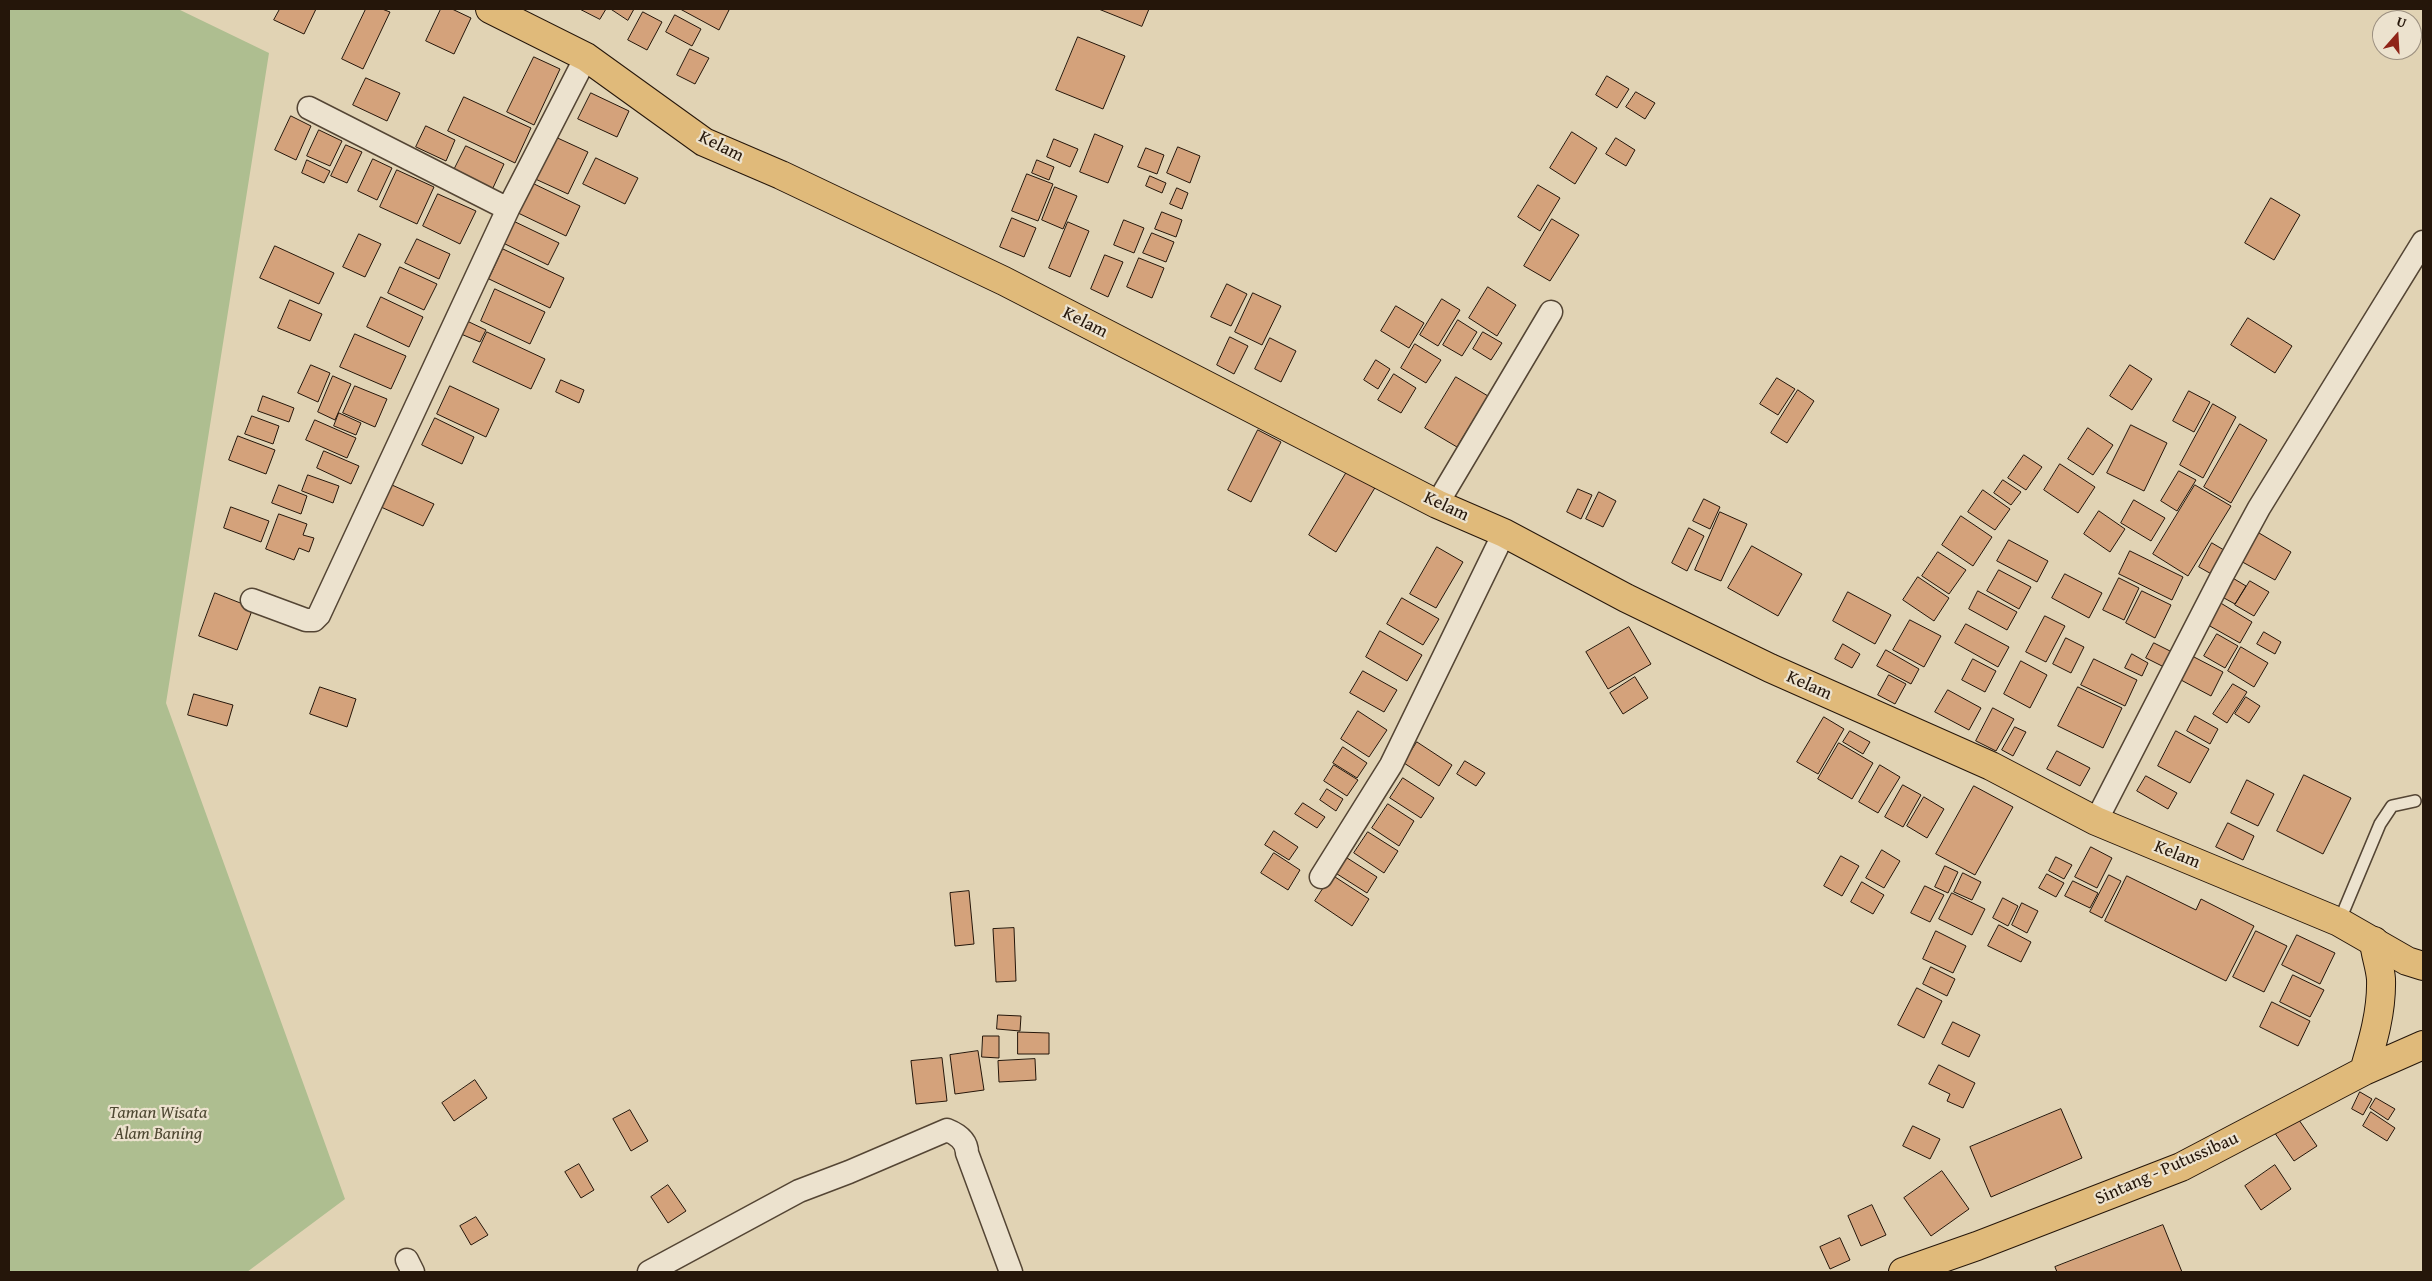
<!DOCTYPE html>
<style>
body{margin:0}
#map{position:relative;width:2432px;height:1281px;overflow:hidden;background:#e1d3b4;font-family:"Gentium Book Plus",serif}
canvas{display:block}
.frame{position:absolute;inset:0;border:10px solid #25160a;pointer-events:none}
.north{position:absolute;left:2372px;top:10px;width:50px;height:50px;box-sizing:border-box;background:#ece2ce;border:1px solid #9c9080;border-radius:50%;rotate:19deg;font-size:14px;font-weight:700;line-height:20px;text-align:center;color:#25160a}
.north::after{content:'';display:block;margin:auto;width:18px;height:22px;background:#8f2418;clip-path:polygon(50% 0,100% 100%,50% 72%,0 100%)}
</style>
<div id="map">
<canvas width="2432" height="1281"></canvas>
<div class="frame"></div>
<div class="north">U</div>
</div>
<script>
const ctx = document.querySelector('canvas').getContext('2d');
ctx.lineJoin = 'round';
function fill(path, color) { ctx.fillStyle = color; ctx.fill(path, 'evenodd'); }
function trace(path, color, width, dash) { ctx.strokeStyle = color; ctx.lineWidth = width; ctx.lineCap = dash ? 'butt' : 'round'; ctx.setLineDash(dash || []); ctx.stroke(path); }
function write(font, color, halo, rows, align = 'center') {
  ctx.font = font + ' "Gentium Book Plus",serif'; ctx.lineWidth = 4.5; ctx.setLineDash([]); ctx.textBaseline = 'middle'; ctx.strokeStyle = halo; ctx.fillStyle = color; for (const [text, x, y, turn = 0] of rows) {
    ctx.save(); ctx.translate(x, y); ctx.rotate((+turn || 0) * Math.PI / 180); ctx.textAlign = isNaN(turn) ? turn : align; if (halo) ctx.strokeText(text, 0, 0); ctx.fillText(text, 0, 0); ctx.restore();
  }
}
fill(new Path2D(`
 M9,9h169l91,44 -103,650 179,496 -98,73h-238z`), '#aebe90');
const building = new Path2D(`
 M280,9h36l-12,25 -30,-14z
 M366,9h16l8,3 -27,57 -21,-10z
 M441,9h11l19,9 -17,36 -28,-13z
 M580,9h26l-6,10z
 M611,9h23l-6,11z
 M683,9h43l3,1 -10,20 -37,-20z
 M1099,9h50l-7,17z
 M643,12l19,10 -15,28 -19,-10z
 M675,15l26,14 -9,17 -26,-14z
 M1078,37l47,19 -22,53 -47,-19z
 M690,49l19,9 -14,26 -18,-9z
 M534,57l26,12 -26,56 -27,-13z
 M1607,76l22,13 -12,19 -21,-13z
 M366,78l34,15 -13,28 -34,-16z
 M1636,92l19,11 -10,16 -19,-12z
 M591,93l38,18 -12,26 -39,-18z
 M464,97l67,31 -16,35 -67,-32z
 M291,116l20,10 -15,34 -21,-10z
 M426,126l29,14 -9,21 -30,-14z
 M319,130l23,11 -12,25 -23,-10z
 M1572,132l25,16 -22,36 -25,-16z
 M1095,134l28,12 -15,37 -28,-11z
 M551,135l37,17 -20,42 -37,-17z
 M1616,138l19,12 -9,16 -20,-12z
 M1054,139l24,10 -8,18 -23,-10z
 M346,145l16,7 -15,31 -16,-7z
 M466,146l38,18 -12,26 -39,-18z
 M1178,147l22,9 -10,27 -23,-10z
 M1146,148l18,7 -7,19 -19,-7z
 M596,158l42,20 -13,26 -42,-20z
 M373,159l19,9 -15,32 -19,-9z
 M307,160l23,11 -6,12 -22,-10z
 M1037,160l17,7 -5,13 -17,-7z
 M397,170l37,17 -17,37 -37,-17z
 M1027,174l26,10 -15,37 -26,-10z
 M1150,176l16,7 -4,10 -16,-7z
 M530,182l50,24 -14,30 -50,-24z
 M1538,185l22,13 -20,33 -22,-14z
 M1055,187l22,9 -14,33 -21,-9z
 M1177,188l11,5 -6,16 -12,-5z
 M438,194l38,17 -16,33 -37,-18z
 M2271,198l29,17 -26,45 -29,-17z
 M1162,212l20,8 -6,17 -21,-8z
 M507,218l52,25 -11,22 -51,-25z
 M1012,218l24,10 -12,29 -24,-10z
 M1552,219l27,16 -29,46 -26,-15z
 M1124,220l20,8 -10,25 -20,-8z
 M1068,222l21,9 -19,46 -21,-9z
 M1152,233l22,9 -8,20 -23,-9z
 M359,234l22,10 -16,33 -22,-10z
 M417,239l33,15 -11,25 -34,-16z
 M275,246l59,27 -15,31 -59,-26z
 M503,249l61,29 -14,30 -61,-29z
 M1105,255l18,7 -15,35 -17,-8z
 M1139,258l25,10 -12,30 -25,-11z
 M400,267l37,17 -13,26 -36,-17z
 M1227,284l20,10 -16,32 -20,-9z
 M1488,287l28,18 -19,31 -28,-18z
 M495,289l50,23 -15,32 -49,-23z
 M1253,293l28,13 -19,39 -27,-13z
 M381,297l42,20 -14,30 -42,-20z
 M1442,299l18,11 -22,36 -18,-11z
 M290,300l32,14 -12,27 -32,-13z
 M1396,306l28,17 -15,25 -28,-17z
 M2248,318l44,28 -17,27 -44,-28z
 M1458,320l19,12 -15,24 -19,-11z
 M467,321l19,9 -6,12 -19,-8z
 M487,332l58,27 -14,30 -58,-27z
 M1483,332l19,11 -11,17 -18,-11z
 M355,334l51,22 -15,33 -51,-22z
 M1230,337l18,9 -14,28 -17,-9z
 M1270,338l26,13 -15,31 -26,-13z
 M1415,344l26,16 -15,23 -25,-15z
 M1376,360l14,9 -12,20 -14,-9z
 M311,365l19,8 -12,29 -20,-9z
 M2130,365l22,14 -20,31 -22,-14z
 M1394,374l22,14 -15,25 -23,-13z
 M333,376l18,8 -16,36 -17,-8z
 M1456,377l32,19 -31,51 -32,-19z
 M1777,378l18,11 -17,26 -18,-11z
 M561,380l23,10 -5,13 -23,-11z
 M355,386l32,13 -12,28 -32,-14z
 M450,386l49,23 -13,28 -49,-23z
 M1798,390l16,11 -27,42 -16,-10z
 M2189,391l21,11 -16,30 -21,-11z
 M263,396l31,12 -5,14 -31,-11z
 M2213,404l23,13 -33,61 -23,-13z
 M339,413l22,10 -5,12 -22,-9z
 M252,416l27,10 -6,18 -28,-10z
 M435,418l39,19 -12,27 -40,-19z
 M315,420l41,18 -9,20 -41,-18z
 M2240,424l27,16 -36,63 -27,-16z
 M2131,425l36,18 -23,48 -37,-18z
 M2088,428l25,17 -20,30 -25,-16z
 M1258,430l23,12 -30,60 -23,-12z
 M238,436l37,14 -9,24 -37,-14z
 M324,451l35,15 -8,18 -34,-16z
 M2024,455l18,12 -16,23 -18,-12z
 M2060,464l35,23 -17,26 -34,-23z
 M1348,470l28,16 -40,66 -27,-17z
 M2179,471l17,9 -19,31 -16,-10z
 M308,475l31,11 -6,17 -31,-12z
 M2003,480l18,12 -10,13 -17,-12z
 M279,485l28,11 -6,18 -29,-11z
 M392,485l42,19 -11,22 -42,-19z
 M2195,485l36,21 -43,70 -35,-22z
 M1578,489l14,6 -11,24 -14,-7z
 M1983,490l27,19 -15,21 -27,-18z
 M1599,492l17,9 -13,26 -17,-8z
 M1704,499l16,8 -10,22 -17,-8z
 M2134,500l31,18 -14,23 -30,-18z
 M231,507l38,14 -8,21 -37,-14z
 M2099,511l26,18 -15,23 -26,-18z
 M1720,512l27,12 -26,57 -26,-11z
 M279,514l28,10 -4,11 11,3 -5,14 -10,-4 -5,12 -28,-11z
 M1961,516l31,21 -19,29 -31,-21z
 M1689,528l15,8 -17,35 -15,-8z
 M2254,530l37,22 -16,28 -38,-21z
 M2009,540l39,21 -11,21 -40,-21z
 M2212,543l17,10 -14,23 -16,-9z
 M1752,546l50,28 -24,42 -50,-28z
 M1437,547l26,15 -27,46 -26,-14z
 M2130,551l53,26 -11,23 -53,-26z
 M1938,552l28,18 -17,24 -27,-18z
 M1999,570l32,17 -12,22 -32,-18z
 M2065,574l37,19 -13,25 -37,-20z
 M2226,574l20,12 -11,18 -20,-11z
 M1918,577l31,21 -15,23 -31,-21z
 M2119,578l20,10 -15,32 -21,-10z
 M2250,581l19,11 -15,24 -19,-11z
 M1978,591l39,21 -10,18 -38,-21z
 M2142,591l29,14 -16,33 -29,-15z
 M1848,592l43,23 -16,29 -42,-23z
 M215,593l38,15 -16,42 -38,-14z
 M1402,598l37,21 -16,26 -36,-21z
 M2214,599l38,23 -12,21 -39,-22z
 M2045,616l20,10 -19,36 -20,-10z
 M1910,620l31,16 -17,31 -31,-17z
 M1966,624l43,23 -11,20 -43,-24z
 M1629,627l22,37 -43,25 -22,-37z
 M1380,631l42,24 -15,26 -41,-24z
 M2264,632l17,10 -6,12 -18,-10z
 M2217,634l21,12 -13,22 -21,-12z
 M2066,638l18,9 -13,26 -18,-9z
 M2154,643l18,9 -8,15 -18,-9z
 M1843,644l17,10 -8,14 -17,-9z
 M2241,647l27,16 -14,24 -26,-16z
 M1886,650l33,19 -8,15 -34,-18z
 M2132,654l16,9 -6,13 -17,-8z
 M2194,657l29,15 -12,24 -30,-16z
 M1973,659l23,12 -11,21 -23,-12z
 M2094,659l43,21 -12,26 -44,-21z
 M2021,661l26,14 -17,33 -26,-14z
 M1363,671l34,19 -13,22 -34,-19z
 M1889,675l17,9 -11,20 -17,-9z
 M1635,677l13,21 -25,16 -13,-21z
 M2233,684l14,8 -20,31 -14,-9z
 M320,687l36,12 -9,28 -37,-13z
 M2078,687l44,21 -19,40 -45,-22z
 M1948,690l33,18 -12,22 -34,-18z
 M194,694l39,11 -6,21 -39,-11z
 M2246,697l14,9 -11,17 -14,-9z
 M1993,708l21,11 -18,32 -20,-10z
 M1358,711l29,19 -18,27 -28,-18z
 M2195,716l23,13 -8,15 -23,-13z
 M1824,717l20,12 -26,45 -21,-12z
 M2015,727l11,5 -13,24 -11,-6z
 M1850,731l20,11 -7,12 -20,-12z
 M2176,731l33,18 -19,34 -32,-17z
 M1417,742l35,23 -13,21 -35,-23z
 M1839,743l34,20 -21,36 -34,-20z
 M1343,747l24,16 -10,15 -24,-15z
 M2057,751l33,17 -10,18 -33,-17z
 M1465,761l20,12 -9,13 -19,-12z
 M1334,765l24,15 -11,16 -23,-15z
 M1880,765l20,12 -22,36 -19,-11z
 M2304,775l47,23 -28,56 -46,-23z
 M2146,776l31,17 -9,16 -31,-18z
 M1403,778l31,20 -13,20 -31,-20z
 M2247,780l27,14 -16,32 -27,-13z
 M1903,785l18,10 -18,32 -18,-10z
 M1974,786l39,21 -38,68 -39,-21z
 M1327,789l16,10 -7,12 -16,-11z
 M1924,797l20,12 -17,29 -20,-12z
 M1303,803l22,14 -8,11 -22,-14z
 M1388,804l26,17 -15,25 -27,-18z
 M2228,823l26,13 -11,24 -27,-13z
 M1274,831l24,16 -9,13 -24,-15z
 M1368,832l30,19 -14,22 -30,-20z
 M2091,847l21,11 -15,30 -22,-11z
 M1882,850l18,11 -16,27 -18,-10z
 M1274,853l26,17 -12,20 -27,-17z
 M1344,856l33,21 -10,16 -33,-21z
 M1841,856l18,10 -17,30 -18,-10z
 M2056,857l16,8 -8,14 -15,-8z
 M1945,866l13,6 -10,21 -13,-6z
 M1963,873l18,9 -9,18 -18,-8z
 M2047,874l17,9 -8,14 -17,-9z
 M1332,875l37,24 -17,27 -37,-25z
 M2109,875l12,6 -19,37 -12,-6z
 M2127,876l69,34 5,-11 53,27 -28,55 -121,-60z
 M2073,881l25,12 -8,15 -25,-12z
 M1862,882l22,13 -11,19 -22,-12z
 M1925,886l19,9 -14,27 -19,-9z
 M969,891l5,53 -19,2 -5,-53z
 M1952,893l33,16 -13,26 -33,-16z
 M2003,898l15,8 -10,20 -15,-8z
 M2022,903l16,8 -11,22 -15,-8z
 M1999,925l32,17 -10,20 -33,-16z
 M1014,928l2,53 -20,1 -3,-53z
 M1936,931l30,15 -13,27 -30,-14z
 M2256,931l31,15 -23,46 -31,-15z
 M2297,935l38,18 -15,31 -38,-19z
 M1931,967l24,12 -8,17 -24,-12z
 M2293,975l31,15 -14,27 -30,-15z
 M1917,988l25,13 -18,37 -26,-13z
 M2272,1002l38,19 -12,25 -38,-19z
 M998,1015l23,1 -1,15 -23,-2z
 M1953,1022l27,13 -11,22 -27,-13z
 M1018,1032l31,1v21h-31z
 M983,1036h16v22l-17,-1z
 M978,1051l6,39 -29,4 -5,-39z
 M942,1058l5,43 -31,3 -5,-43z
 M1035,1059l1,21 -37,2 -1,-21z
 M1939,1065l36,18 -12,25 -16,-7 3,-7 -21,-10z
 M475,1080l12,18 -33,23 -12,-18z
 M2360,1092l12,7 -9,16 -11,-6z
 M2376,1098l19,11 -7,11 -18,-12z
 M2061,1109l21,49 -91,39 -21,-50z
 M630,1110l18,31 -17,10 -18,-32z
 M2292,1110l25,36 -23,15 -24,-35z
 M2371,1112l24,16 -8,13 -24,-15z
 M1913,1126l27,13 -10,20 -27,-13z
 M579,1164l15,26 -13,8 -16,-26z
 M2275,1165l16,24 -30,21 -16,-24z
 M1942,1171l27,38 -38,27 -27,-38z
 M668,1185l18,26 -18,12 -17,-26z
 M1872,1205l14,30 -25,11 -13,-30z
 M476,1217l12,18 -17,10 -11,-19z
 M2163,1225l19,47h-125l-2,-5z
 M1840,1238l10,22 -20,9 -10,-22z`);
fill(building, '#d4a27b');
trace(building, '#25160a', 1);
const lane = new Path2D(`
 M2339,922l41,-98 12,-18 23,-5`);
const street = new Path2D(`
 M309,108l199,101
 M1437,504l114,-192
 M252,600l54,20h8l5,-5 189,-406 78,-152
 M2096,821l126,-245 37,-68 164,-266
 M1321,877l70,-112 113,-232
 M407,1260l6,12
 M649,1272l150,-81 50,-19 98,-42c10,4 20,11 20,23l44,119`);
const primary = new Path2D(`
 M490,9l96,48 118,85 77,33 223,106 433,223 67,29 122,65 144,70 221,98 105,55 243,101 68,39 16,5`);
const highway = new Path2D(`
 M2364,1071c9,-30 18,-60 17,-92 -1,-13 -6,-25 -7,-38
 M1903,1272l74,-26 204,-79 183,-96 59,-26`);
trace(lane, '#544534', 14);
trace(street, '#544534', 25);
trace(primary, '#25160a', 30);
trace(highway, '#25160a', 30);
trace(lane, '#ece2ce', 11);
trace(street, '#ece2ce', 22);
trace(primary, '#e0ba7a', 28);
trace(highway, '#e0ba7a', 28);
write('18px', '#25160a', '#ece2ce', [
 ["Kelam",721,147,27],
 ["Kelam",1085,323,27],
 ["Kelam",1446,507,25],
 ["Kelam",1809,686,24],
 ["Kelam",2177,855,22],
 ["Sintang - Putussibau",2167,1169,-24]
]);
write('italic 18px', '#4e4832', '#ece2ce', [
 ["Taman Wisata",158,1113],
 ["Alam Baning",158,1134]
]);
</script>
